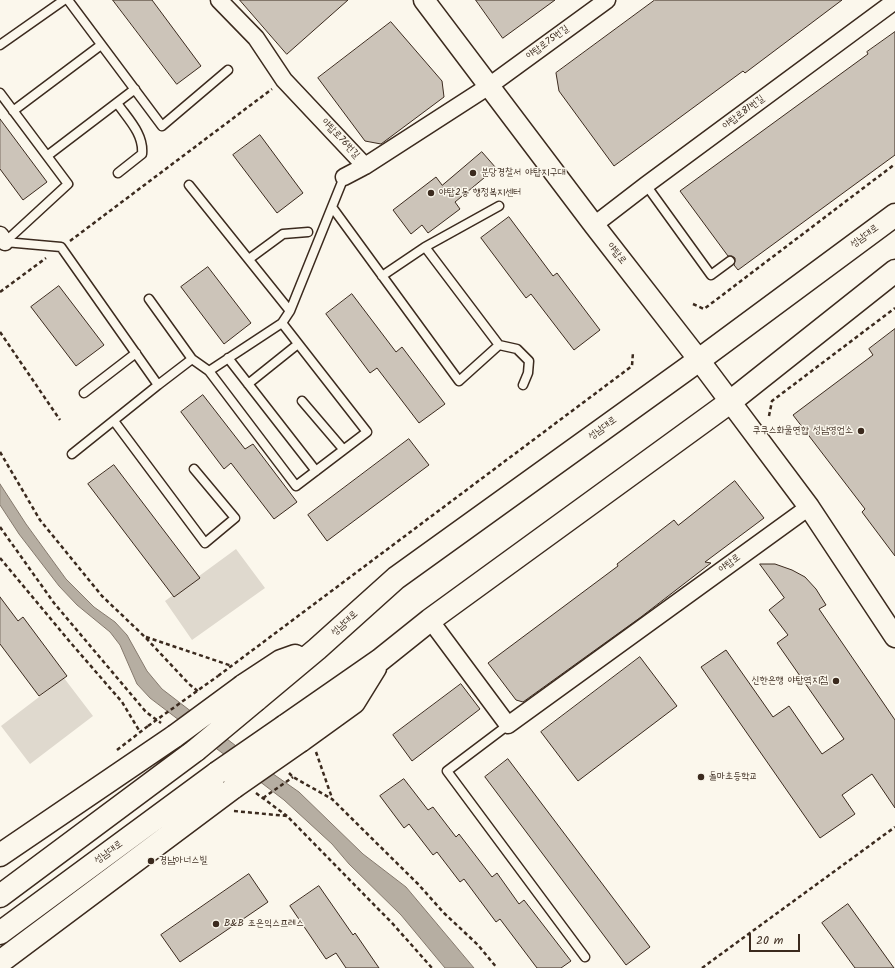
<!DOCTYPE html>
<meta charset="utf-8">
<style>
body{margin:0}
#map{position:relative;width:895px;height:968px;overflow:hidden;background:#fbf7ec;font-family:Kalam,sans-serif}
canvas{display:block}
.scale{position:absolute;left:749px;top:934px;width:51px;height:18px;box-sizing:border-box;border:2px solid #3b2a1e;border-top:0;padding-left:5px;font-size:12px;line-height:14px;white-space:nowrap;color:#3b2a1e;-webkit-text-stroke:3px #fbf7ec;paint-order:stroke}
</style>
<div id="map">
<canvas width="895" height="968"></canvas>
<div class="scale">20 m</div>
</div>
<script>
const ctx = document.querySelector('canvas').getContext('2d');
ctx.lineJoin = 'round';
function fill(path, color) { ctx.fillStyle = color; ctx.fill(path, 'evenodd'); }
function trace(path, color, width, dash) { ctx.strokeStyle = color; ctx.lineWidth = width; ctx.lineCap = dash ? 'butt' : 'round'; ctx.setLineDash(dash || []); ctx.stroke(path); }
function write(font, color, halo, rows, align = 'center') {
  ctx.font = font + ' Kalam,"Poor Story",sans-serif'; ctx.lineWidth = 3; ctx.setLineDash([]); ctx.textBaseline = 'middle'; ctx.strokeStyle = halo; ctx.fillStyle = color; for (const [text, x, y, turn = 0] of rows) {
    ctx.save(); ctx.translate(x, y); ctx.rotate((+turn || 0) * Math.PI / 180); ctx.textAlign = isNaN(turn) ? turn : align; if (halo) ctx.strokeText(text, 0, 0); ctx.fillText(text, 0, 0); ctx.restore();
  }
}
fill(new Path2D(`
 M236,549l29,39 -73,52 -27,-39z
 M64,678l29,38 -63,48 -29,-38z`), '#dfd9ce');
const water = new Path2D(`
 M0,484l26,40 40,55 28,28 21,15 12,13 20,36 15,18 104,80 33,23 64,62 43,33 68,81h-29l-44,-53 -52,-51 -17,-20 -48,-44 -134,-102 -13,-14 -17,-39 -10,-13 -33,-27 -18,-19 -40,-52 -19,-29z`);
fill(water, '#b6aea2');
trace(water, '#85796d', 1);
const building = new Path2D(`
 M113,0h39l49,66 -24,18z
 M240,0h108l-61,54z
 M476,0h79l-52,38z
 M655,0h187l-97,73 -2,-2 -129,95 -55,-75 -3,-18z
 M391,22l51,59 2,16 -63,47 -16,-3 -47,-63z
 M895,32v123l-157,115 -4,-5 1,-4v-3l-3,-2h-4l-48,-65 188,-137 -1,-2z
 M0,119l47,63 -24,18 -23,-31z
 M260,135l43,58 -26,20 -44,-58z
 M482,152l14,16 -41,34 5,7 -32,24 -6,-8 -11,9 -18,-24 43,-33 6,8z
 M509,217l44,59 4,-3 43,57 -26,20 -43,-56 -5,4 -45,-60z
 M208,267l43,56 -27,21 -43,-57z
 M59,286l45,59 -28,21 -45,-59z
 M352,294l44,58 6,-5 43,57 -26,19 -42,-55 -7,5 -44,-59z
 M895,329v227l-33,-44 3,-3 -72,-94 80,-60 -4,-6z
 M203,395l42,54 8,-5 44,58 -23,17 -43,-56 -7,6 -43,-57z
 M409,439l20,26 -102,76 -19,-26z
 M114,465l86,113 -26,19 -86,-113z
 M735,481l29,37 -59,44 6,1 -70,54 -118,85 -7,-2 -28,-37 130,-97 -1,-2 57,-44 4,5z
 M760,564h15l17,6 13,7 11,12 10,16 -7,4 76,111v88l-23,-34 -30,21 13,19 -35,24 -119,-171 25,-17 47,67 16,-11 33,48 22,-15 -67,-96 11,-8 -19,-25 15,-12z
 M0,597l18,24 5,-4 44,59 -28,20 -39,-52z
 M640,657l37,49 -99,75 -37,-49z
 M461,684l19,25 -68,52 -19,-26z
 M508,759l142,188 -24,18 -141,-188z
 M404,779l24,31 5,-3 23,30 3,-3 33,43 5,-4 22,31 5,-4 47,61 -10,7h-24l-37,-49 -4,3 -32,-43 -4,3 -23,-30 -4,3 -24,-31 -5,4 -24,-32z
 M249,874l19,28 -88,60 -19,-27z
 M319,886l34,49 2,-2 24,35h-33l-10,-15 -10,6 -36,-53z
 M848,904l46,64h-39l-33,-45z`);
fill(building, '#ccc4b9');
trace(building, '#3b2a1e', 1);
const service = new Path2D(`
 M68,0l94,126 66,-56
 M0,45l64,-45
 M0,93l68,91 -63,58
 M117,103c11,16 27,31 25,51l-24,19
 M13,111l88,-66
 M47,156l88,-67
 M189,185l101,126 -8,12
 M646,185l65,90 19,-14
 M332,207l127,174 40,-36 -74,-98 -43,29
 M5,242l56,5 97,138 34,-26 17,12 87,115 71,-54 -85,-109 -73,48
 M425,247l74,-41
 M249,259l34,-25 25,-2
 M149,299l43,60
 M290,311l54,-134
 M499,345l18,4 12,12 -1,12 -5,12
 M228,358l88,113
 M248,384l50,-40
 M84,393l52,-40
 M302,401l41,48
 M114,421l91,122 30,-25 -41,-49
 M72,454l86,-69
 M508,725l-61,46 138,186`);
const minor = new Path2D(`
 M219,0l37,38 28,42 81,86
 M344,177l21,-11 124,-80 118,-86
 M594,225l52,-40 249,-184
 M0,235l5,7
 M430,620l78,105 301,-218`);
const tertiary = new Path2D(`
 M424,0l170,225 105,135 110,147 86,130`);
const primary = new Path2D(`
 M243,686l38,-25 14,-5
 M256,700l61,-51 79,-71 303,-218 196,-145
 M285,726l95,-66 50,-40 300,-218 165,-131
 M300,741l54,-39 21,-34
 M0,855l175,-119
 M0,896l196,-146
 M0,933l217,-160
 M0,962l234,-175`);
trace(service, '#3b2a1e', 11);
trace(minor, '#3b2a1e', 19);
trace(tertiary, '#3b2a1e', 23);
trace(primary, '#3b2a1e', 25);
trace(new Path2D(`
 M70,241l202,-152
 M0,292l46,-34
 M693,304l11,5 191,-145
 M0,332l60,88
 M769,416l3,-15 123,-93
 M0,452l40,68 62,76 43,41 44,47 11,9
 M0,527l54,76 92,109 15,11
 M0,558l70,84 52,60 18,30
 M146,637l86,29
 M218,676l414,-310 1,-14
 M117,750l31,-24
 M316,752l16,46
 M289,773l4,4 39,22 86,85 26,29 34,32 19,23
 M256,793l31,23
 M263,798l30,-21
 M234,811l53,5 106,108 39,44
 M702,968l193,-141`), '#3b2a1e', 2.5, [4, 3]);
trace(service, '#fbf7ec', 8);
trace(minor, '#fbf7ec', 16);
trace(tertiary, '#fbf7ec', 20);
trace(primary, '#fbf7ec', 22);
const primaryBridge = new Path2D(`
 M175,736l68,-50
 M196,750l60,-50
 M217,773l68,-47
 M234,787l66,-46`);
trace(primaryBridge, '#3b2a1e', 25, []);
trace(new Path2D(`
 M148,726l70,-50`), '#3b2a1e', 2.5, [4, 3]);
trace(primaryBridge, '#fbf7ec', 22);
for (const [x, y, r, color] of [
 [473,173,4,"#3b2a1e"],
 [431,193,4,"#3b2a1e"],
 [861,431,4,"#3b2a1e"],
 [836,681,4,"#3b2a1e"],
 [701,777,4,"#3b2a1e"],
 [151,861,4,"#3b2a1e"],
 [216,924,4,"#3b2a1e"]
]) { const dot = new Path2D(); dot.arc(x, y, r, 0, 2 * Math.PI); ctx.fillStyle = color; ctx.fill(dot); trace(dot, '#fbf7ec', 1.5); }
write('10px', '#3b2a1e', '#fbf7ec', [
 ["야탑로75번길",548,43,-36],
 ["야탑로81번길",744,113,-37],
 ["야탑로76번길",340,139,47],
 ["성남대로",865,237,-36],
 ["야탑로",616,254,52],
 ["성남대로",603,429,-36],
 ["야탑로",730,564,-36],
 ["성남대로",345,624,-42],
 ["성남대로",109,853,-36]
]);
write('10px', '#3b2a1e', '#fbf7ec', [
 ["분당경찰서 야탑지구대",481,173],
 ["야탑2동 행정복지센터",439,193],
 ["쿠쿠스화물연합 성남영업소",853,431,"right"],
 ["신한은행 야탑역지점",828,681,"right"],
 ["돌마초등학교",709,777],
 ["경남아너스빌",159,861],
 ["B&B 조은익스프레스",224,924]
], 'left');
</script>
